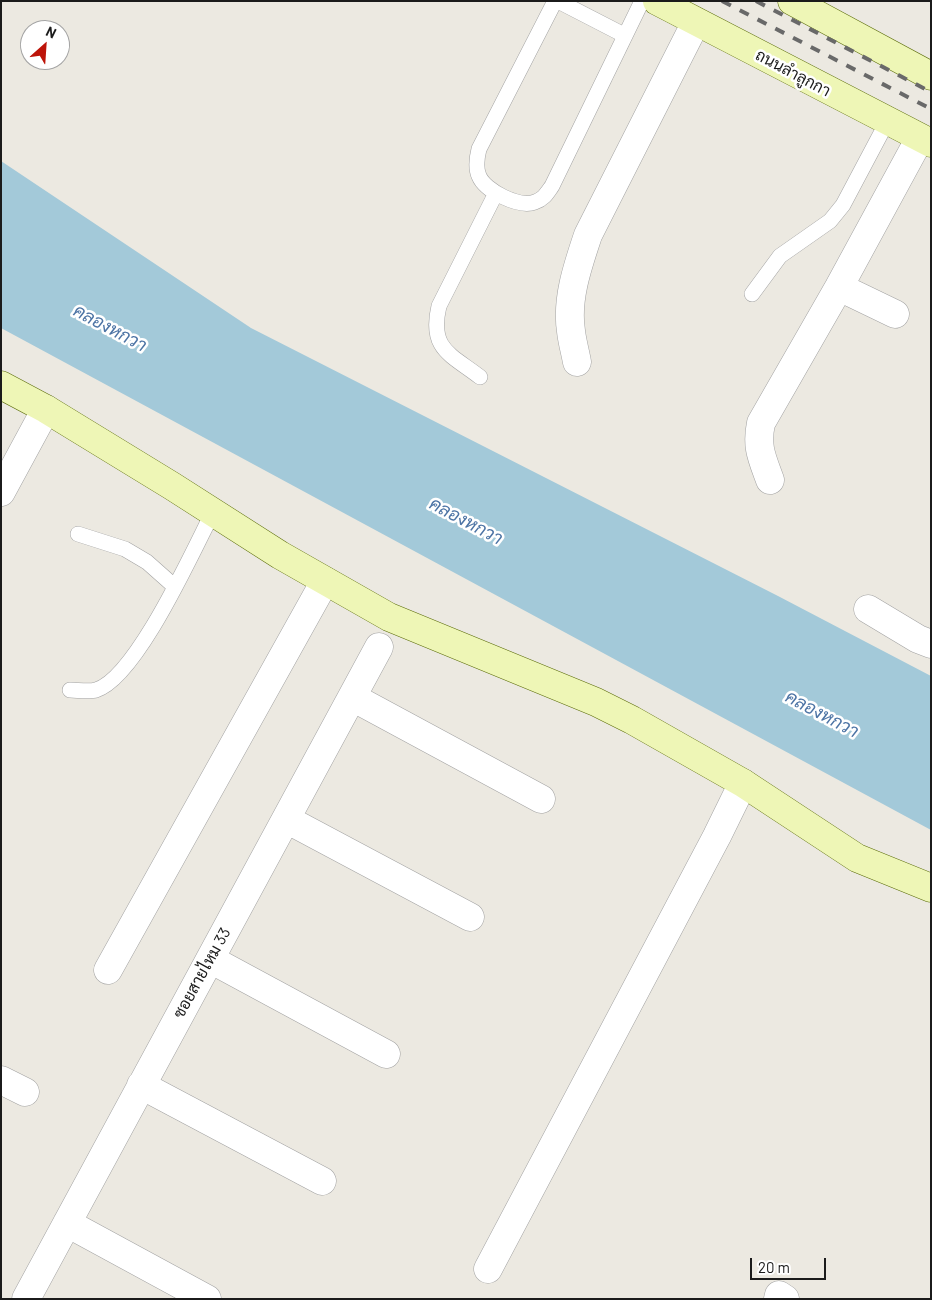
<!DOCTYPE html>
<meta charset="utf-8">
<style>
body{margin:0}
#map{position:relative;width:932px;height:1300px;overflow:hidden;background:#ece9e1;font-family:Barlow,sans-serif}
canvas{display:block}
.frame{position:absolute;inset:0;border:2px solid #1b1b1b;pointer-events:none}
.north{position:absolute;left:20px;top:20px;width:50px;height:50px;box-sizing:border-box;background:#fff;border:1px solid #a4a4a4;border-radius:50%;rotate:26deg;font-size:14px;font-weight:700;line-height:20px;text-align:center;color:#1b1b1b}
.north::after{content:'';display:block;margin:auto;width:18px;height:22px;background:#bd1409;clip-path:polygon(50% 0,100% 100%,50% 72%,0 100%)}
.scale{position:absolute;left:750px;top:1258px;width:76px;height:22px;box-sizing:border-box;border:2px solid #1b1b1b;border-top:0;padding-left:6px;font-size:15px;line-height:18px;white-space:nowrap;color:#1b1b1b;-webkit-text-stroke:4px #fff;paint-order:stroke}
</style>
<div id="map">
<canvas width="932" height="1300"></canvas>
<div class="frame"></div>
<div class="north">N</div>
<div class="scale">20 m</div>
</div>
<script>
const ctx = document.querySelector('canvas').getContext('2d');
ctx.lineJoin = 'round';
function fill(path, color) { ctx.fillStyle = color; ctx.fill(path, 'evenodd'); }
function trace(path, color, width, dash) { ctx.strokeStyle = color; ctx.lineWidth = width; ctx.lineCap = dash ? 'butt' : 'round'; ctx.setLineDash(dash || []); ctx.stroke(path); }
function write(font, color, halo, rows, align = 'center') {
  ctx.font = font + ' Barlow,Sarabun,sans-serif'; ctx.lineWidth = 5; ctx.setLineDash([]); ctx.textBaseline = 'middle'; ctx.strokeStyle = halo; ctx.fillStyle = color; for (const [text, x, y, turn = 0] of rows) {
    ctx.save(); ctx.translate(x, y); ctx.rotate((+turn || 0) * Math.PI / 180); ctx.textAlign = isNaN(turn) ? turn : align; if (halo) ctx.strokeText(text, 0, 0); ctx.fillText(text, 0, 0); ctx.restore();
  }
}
fill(new Path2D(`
 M1,161l250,167 527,268 153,80v154l-930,-502z`), '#a3c9d9');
const lane = new Path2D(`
 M555,1l-76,148c-2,8 -4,18 0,27 6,15 40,32 56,26 9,-3 12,-9 17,-16l90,-185
 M558,1l66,34
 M752,294l28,-38 50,-35 13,-16 44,-83
 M480,377c-30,-23 -51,-28 -41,-71l57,-113
 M78,534l47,15 22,13 27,24
 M70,690c7,0 19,2 26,0 40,-12 97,-139 117,-178`);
const street = new Path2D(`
 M839,287l56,27
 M577,362c-2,-11 -5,-21 -6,-31 -5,-32 7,-66 17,-96l108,-213
 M770,480c-8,-22 -14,-33 -9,-57l78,-136 81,-149
 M1,492l45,-83
 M868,609l50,30 13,5
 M352,697l189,102
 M286,819l184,98
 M210,959l176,95
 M108,970l217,-389
 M1,1080l24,12
 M141,1085l181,96
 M67,1223l140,76
 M488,1269l229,-433 26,-53
 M26,1299l353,-652
 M778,1299l1,-4 6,4`);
const secondary = new Path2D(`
 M657,1l274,142
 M792,1l139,75
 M1,385l45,24 126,77 108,69 109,62 207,85 36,18 111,63 114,75 74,30`);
trace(lane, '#a2a2a2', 16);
trace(street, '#a2a2a2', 29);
trace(secondary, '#5a6b09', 29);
trace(lane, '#fff', 15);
trace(street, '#fff', 28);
trace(secondary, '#eef6b6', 28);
trace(new Path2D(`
 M722,1l209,108
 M756,1l175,91`), '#696969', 4, [10, 10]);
write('16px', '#1b1b1b', '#fff', [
 ["ถนนลำลูกกา",793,73,28],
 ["ซอยสายไหม 33",202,973,-61]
]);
write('italic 18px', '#4d74a5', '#fff', [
 ["คลองหกวา",110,328,28],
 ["คลองหกวา",466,521,28],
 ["คลองหกวา",822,714,28]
]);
</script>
